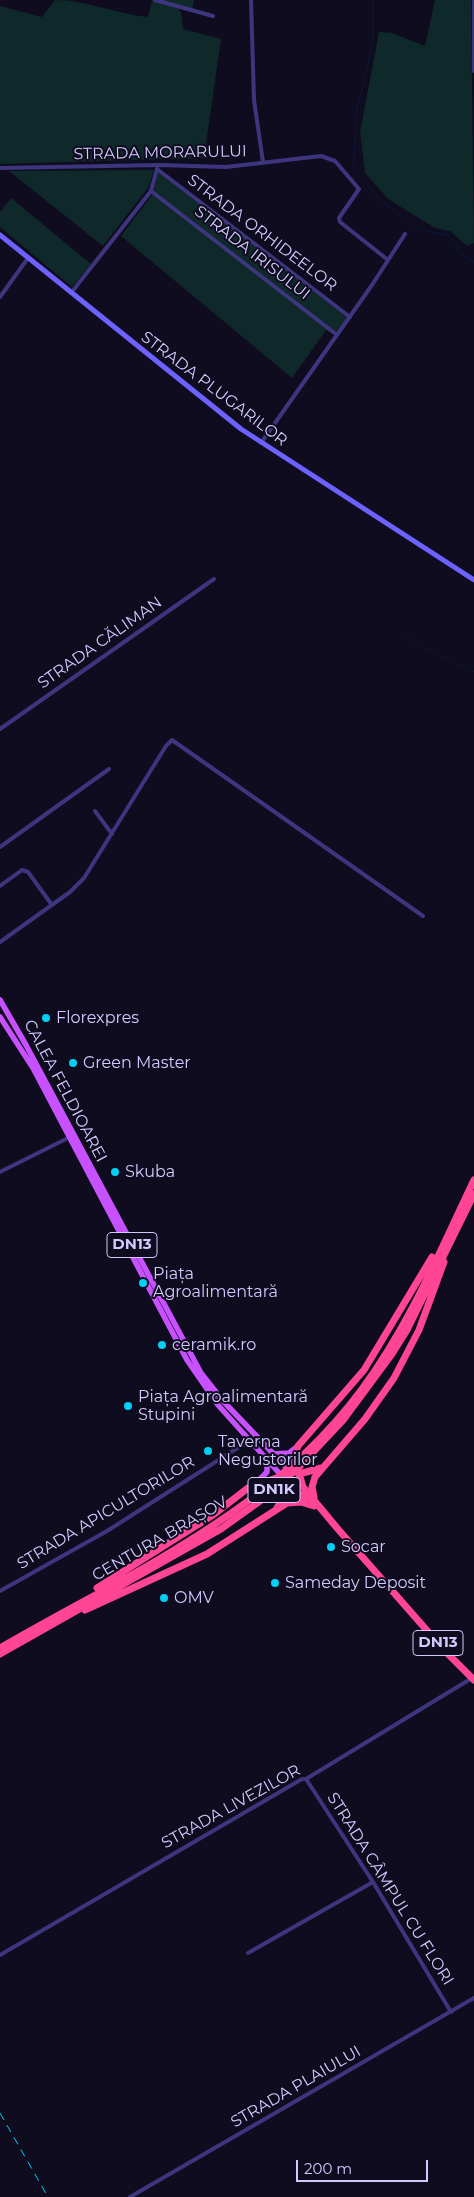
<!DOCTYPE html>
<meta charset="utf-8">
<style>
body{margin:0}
#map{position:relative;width:474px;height:2197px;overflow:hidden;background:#100c1f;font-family:Montserrat,sans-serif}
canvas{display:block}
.scale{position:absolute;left:296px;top:2160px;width:132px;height:22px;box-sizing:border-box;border:2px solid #d2caff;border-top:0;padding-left:6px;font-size:15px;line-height:18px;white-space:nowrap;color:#d2caff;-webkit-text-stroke:4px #100c1f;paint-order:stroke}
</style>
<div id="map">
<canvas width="474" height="2197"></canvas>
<div class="scale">200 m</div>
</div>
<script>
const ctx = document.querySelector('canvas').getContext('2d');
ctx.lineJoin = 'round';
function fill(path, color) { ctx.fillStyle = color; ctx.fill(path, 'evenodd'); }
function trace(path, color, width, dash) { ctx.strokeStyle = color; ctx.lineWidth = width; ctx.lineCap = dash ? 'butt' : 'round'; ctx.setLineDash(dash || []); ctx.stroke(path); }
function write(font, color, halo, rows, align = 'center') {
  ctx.font = font + ' Montserrat,sans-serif'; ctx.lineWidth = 4; ctx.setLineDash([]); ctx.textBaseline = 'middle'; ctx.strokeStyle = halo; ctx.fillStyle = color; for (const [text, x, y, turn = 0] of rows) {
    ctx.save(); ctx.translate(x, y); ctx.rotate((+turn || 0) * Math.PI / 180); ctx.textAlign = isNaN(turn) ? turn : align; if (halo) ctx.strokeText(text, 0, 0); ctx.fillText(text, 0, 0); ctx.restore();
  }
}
fill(new Path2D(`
 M55,0c31,0 61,14 93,17l4,-17h42l-2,10 -15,-3 4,5 2,17 38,10 -17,119 -204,6v-158l42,11z
 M435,0h36l3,243 -7,3 -17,-15 -15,-3 -47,-29 -23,-26 -5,-41 19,-100 13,1 33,13z
 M154,170l-6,18 -45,58 -94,-75z
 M158,172l189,145 -11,15 -10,-2 -34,48 -171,-142 32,-42z
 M11,198l80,66 -19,23 -72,-60v-15z`), '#0f2829');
trace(new Path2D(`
 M373,0v43l-17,70 -2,51 5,12 22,25 39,29 28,5 10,10 1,8 15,9
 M404,630l10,12 60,30`), '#08183b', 1);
trace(new Path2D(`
 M155,0l58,16
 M251,0l3,100 9,62
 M474,0v71
 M0,168l159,-3 67,2 95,-11 14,5 24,28 -20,29 1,4 48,38
 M157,169l193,148
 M151,191l186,144
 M71,293l80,-102 6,-22
 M0,297l28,-39
 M261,443l111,-158 33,-51
 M0,729l214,-150
 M95,811l17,23
 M0,847l109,-78
 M0,886l22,-16 6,2 24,33
 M0,942l70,-50 14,-14 82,-132 6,-6 251,176
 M0,1172l70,-35
 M0,1591l107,-60 143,-91
 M306,1779l67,103 78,130
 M248,1953l125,-71
 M0,1955l302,-176h4l166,-101
 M130,2197l344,-199`), '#3d367e', 4);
trace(new Path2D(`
 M0,235l241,194 233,151`), '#6d61ff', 5);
trace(new Path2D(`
 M0,1000l26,45 175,328 22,28 64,67
 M0,1017l33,51 154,292 31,45 62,69
 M273,1454l16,-1 9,-7
 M255,1484l12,-12v-13`), '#c751ff', 5.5);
trace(new Path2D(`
 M292,1464l6,-18 66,-76 68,-113
 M293,1469l6,5 4,13 34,41 108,123 29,29
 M299,1474l22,-6
 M278,1481l6,8c8,3 15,-1 17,-9
 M294,1489l17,15
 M314,1497l-2,-10 3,-10 50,-58 29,-41 25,-48 25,-68
 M277,1508l11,-18
 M97,1588l116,-73 35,-27 31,-11
 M85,1610l122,-56 80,-51 14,-1 13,4
 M0,1648c131,-76 270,-134 362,-259 47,-63 78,-138 112,-209
 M0,1654l221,-125 42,-30 35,-31 46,-49 48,-65 15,-24 67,-136`), '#ff4594', 7);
trace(new Path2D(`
 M0,2113l48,84`), '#00d0f5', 1, [8, 6]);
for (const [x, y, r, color] of [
 [46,1018,5,"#00d0f5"],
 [73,1063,5,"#00d0f5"],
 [115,1172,5,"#00d0f5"],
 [143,1283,5,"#00d0f5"],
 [162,1345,5,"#00d0f5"],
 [128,1406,5,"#00d0f5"],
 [208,1451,5,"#00d0f5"],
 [331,1547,5,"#00d0f5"],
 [275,1583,5,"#00d0f5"],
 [164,1598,5,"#00d0f5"]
]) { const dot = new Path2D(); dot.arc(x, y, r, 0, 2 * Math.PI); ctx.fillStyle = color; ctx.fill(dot); trace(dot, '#100c1f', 2); }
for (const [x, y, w] of [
 [132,1245,50],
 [274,1490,52],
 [438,1643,50]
]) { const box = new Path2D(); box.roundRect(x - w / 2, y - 12.5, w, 25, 4); ctx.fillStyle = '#100c1f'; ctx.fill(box); trace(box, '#d2caff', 1); }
write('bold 15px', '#d2caff', null, [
 ["DN13",132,1245],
 ["DN1K",274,1490],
 ["DN13",438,1643]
]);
write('16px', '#d2caff', '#100c1f', [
 ["STRADA MORARULUI",160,153,-1],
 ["STRADA ORHIDEELOR",262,233,37],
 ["STRADA IRISULUI",252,253,38],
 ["STRADA PLUGARILOR",214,389,37],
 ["STRADA CĂLIMAN",100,643,-35],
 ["CALEA FELDIOAREI",65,1091,62],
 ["STRADA APICULTORILOR",106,1513,-31],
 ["CENTURA BRAȘOV",160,1539,-30],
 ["STRADA LIVEZILOR",231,1807,-29],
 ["STRADA CÂMPUL CU FLORI",390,1889,58],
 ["STRADA PLAIULUI",296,2087,-30]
]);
write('16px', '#d2caff', '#100c1f', [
 ["Florexpres",56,1018],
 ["Green Master",83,1063],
 ["Skuba",125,1172],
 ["Piața",153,1274],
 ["Agroalimentară",153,1292],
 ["ceramik.ro",172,1345],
 ["Piața Agroalimentară",138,1397],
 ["Stupini",138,1415],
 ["Taverna",218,1442],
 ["Negustorilor",218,1460],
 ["Socar",341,1547],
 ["Sameday Deposit",285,1583],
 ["OMV",174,1598]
], 'left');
</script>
